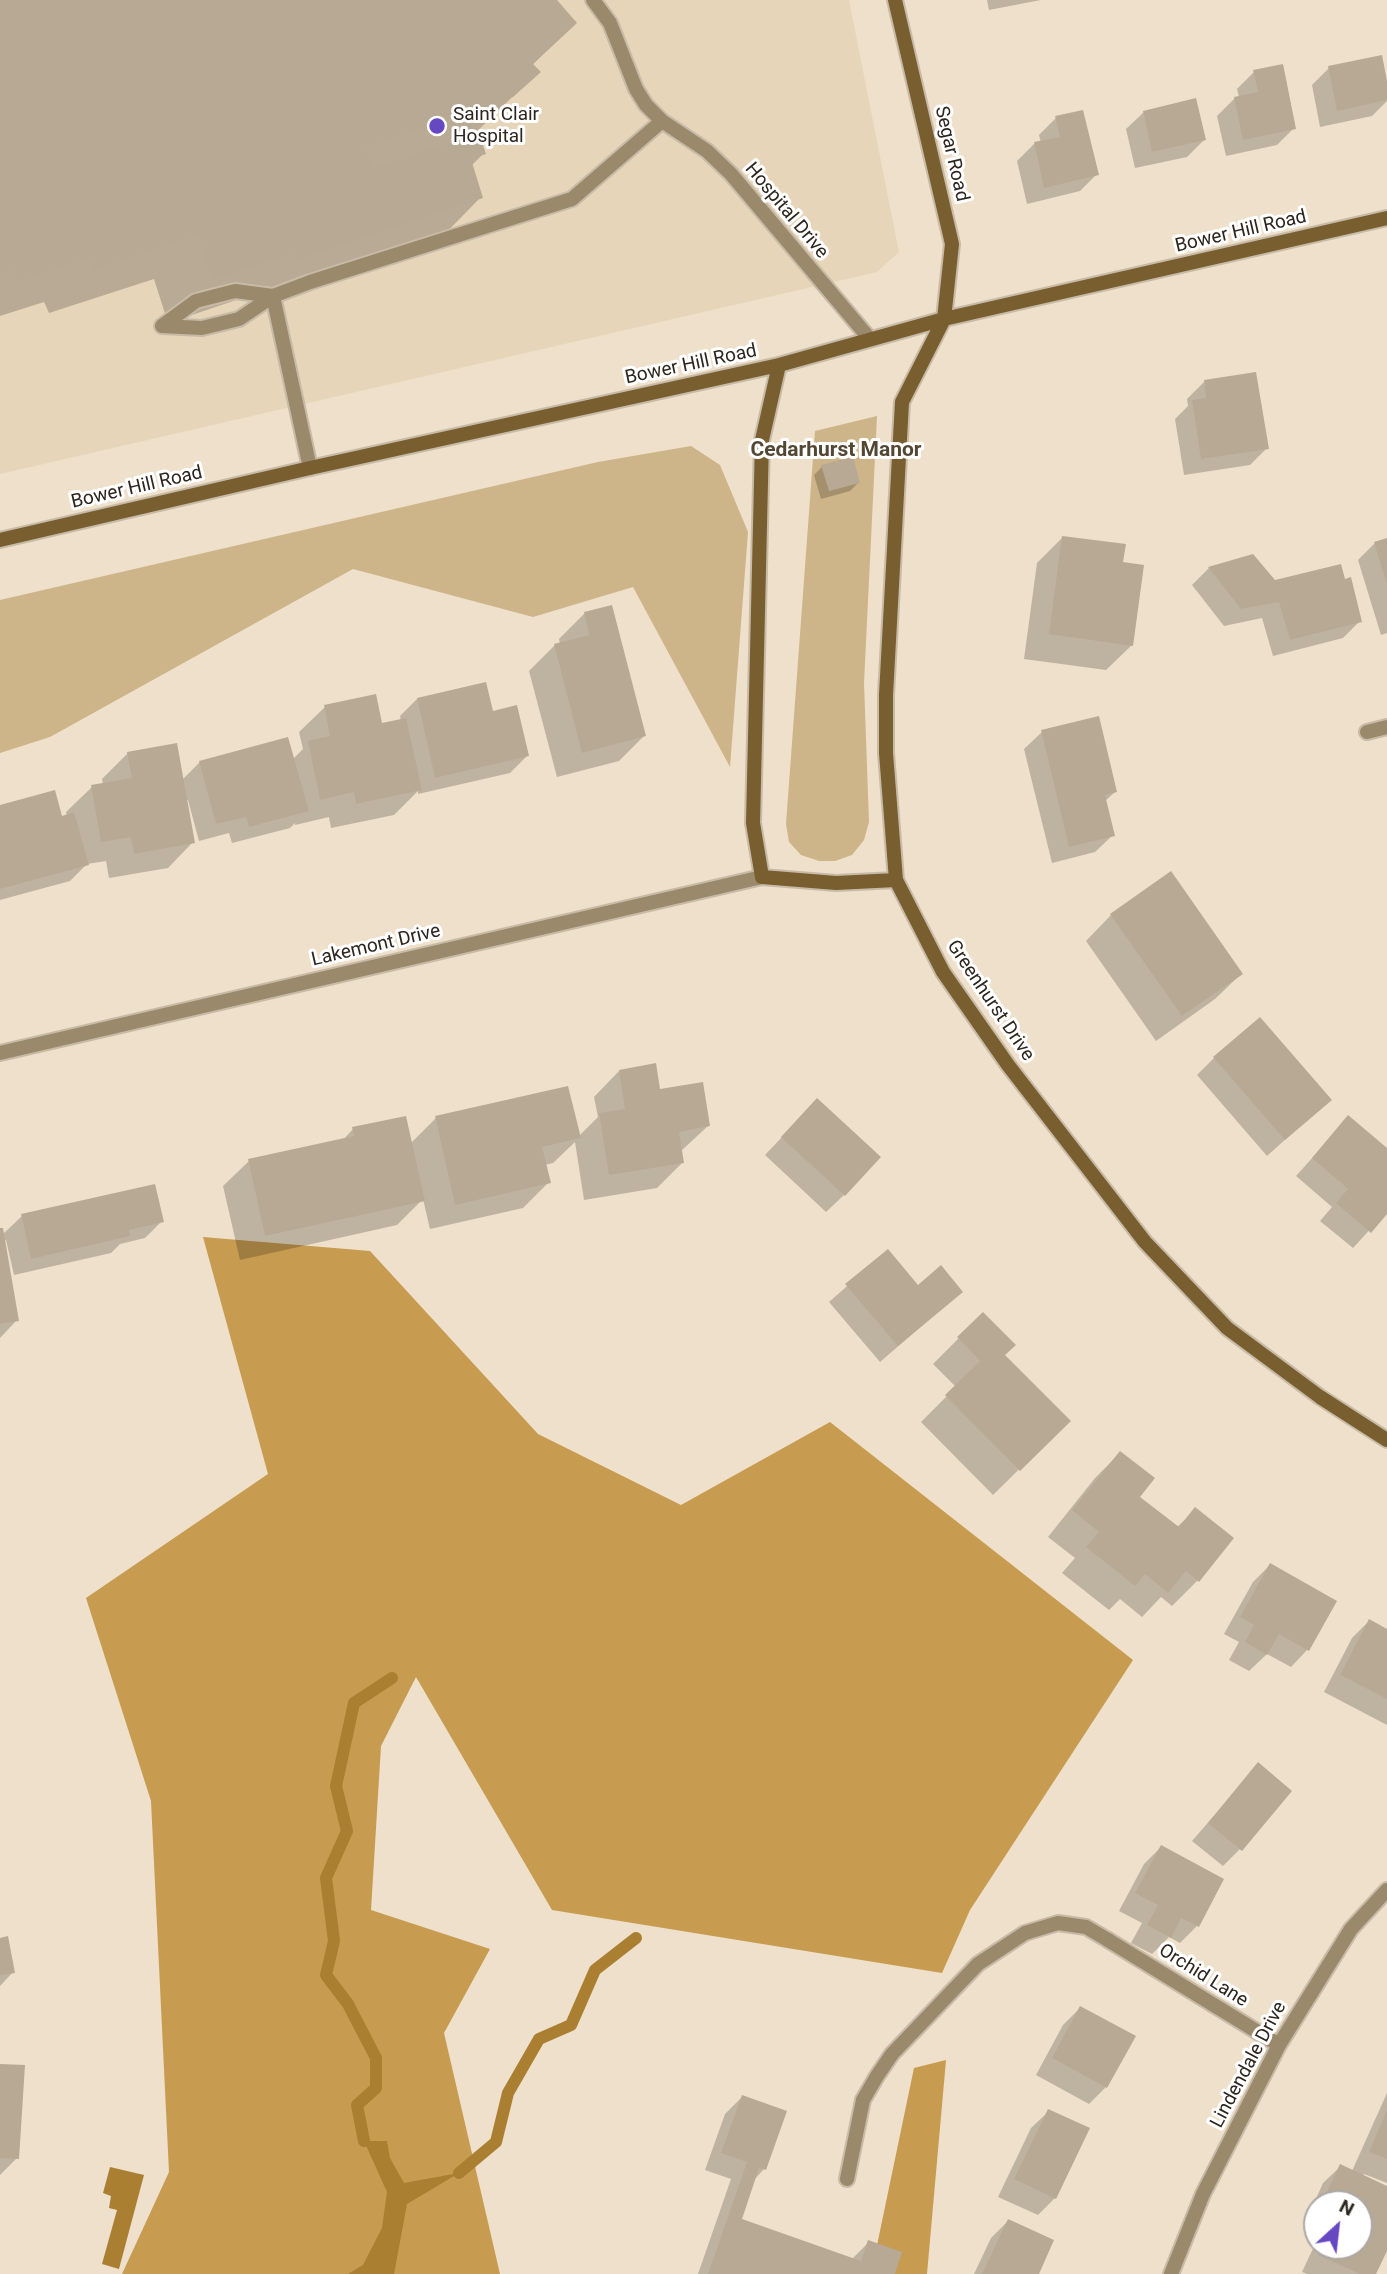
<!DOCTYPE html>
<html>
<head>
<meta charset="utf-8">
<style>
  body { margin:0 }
  #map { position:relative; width:1387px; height:2274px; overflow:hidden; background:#eee0ca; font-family:Roboto,sans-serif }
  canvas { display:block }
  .north { position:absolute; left:1303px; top:2190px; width:70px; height:70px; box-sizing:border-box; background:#fff; border:2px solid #aba8a5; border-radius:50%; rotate:27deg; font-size:19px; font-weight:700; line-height:28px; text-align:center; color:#2c261e }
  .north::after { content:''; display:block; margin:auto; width:24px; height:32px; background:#6649c2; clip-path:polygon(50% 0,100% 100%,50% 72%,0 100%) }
</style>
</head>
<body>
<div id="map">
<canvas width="1387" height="2274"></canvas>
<div class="north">N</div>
</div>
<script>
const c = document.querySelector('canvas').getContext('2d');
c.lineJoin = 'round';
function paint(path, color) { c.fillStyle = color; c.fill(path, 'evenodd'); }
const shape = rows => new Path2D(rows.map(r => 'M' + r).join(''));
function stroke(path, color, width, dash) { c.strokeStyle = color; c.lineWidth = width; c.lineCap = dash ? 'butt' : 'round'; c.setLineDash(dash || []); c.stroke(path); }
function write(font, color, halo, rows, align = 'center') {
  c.font = font + ' Roboto,sans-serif'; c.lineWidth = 6; c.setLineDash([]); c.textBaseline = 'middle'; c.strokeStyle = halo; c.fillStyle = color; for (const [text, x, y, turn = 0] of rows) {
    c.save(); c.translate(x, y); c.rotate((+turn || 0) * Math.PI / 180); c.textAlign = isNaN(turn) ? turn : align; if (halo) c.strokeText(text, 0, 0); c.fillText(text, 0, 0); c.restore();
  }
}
paint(shape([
  [0,0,849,0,899,252,877,272,0,474]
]), '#e7d5b9');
paint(shape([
  [877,416,864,683,869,822,864,840,852,855,835,861,819,861,801,855,789,842,786,824,815,431],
  [691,446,720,465,748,532,730,767,633,587,533,617,353,569,50,737,0,753,0,600,598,462]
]), '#ceb489');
paint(shape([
  [203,1237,370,1251,538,1434,681,1505,830,1422,1133,1660,970,1910,942,1973,552,1910,416,1677,381,1746,371,1910,490,1949,444,2033,500,2274,122,2274,169,2172,151,1801,86,1598,268,1474],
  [946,2060,927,2274,871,2274,914,2068]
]), '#c79b50');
paint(shape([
  [364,2141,387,2141,390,2158,404,2183,459,2173,407,2204,394,2274,348,2274,363,2265,382,2228,387,2192],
  [110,2167,144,2175,119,2269,102,2264,117,2210,109,2208,111,2196,103,2193]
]), '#aa7f32');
paint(shape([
  [0,0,555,0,575,23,532,65,538,72,469,139,484,153,471,166,481,197,437,242,249,303,248,296,168,323,154,279,49,313,44,302,0,316],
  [987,0,1041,0,989,10],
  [1329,68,1387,89,1387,101,1372,116,1320,127,1312,85],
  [1254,72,1294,128,1277,145,1226,156,1217,116,1235,98,1239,97,1237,89],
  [1144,112,1204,140,1187,157,1135,168,1126,129],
  [1056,118,1097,174,1080,191,1027,204,1017,161,1034,144,1041,143,1039,135],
  [1204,382,1267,448,1250,465,1184,475,1175,419,1188,406,1187,399],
  [822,467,858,483,850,491,821,499,814,475],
  [1062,538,1121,563,1132,645,1106,670,1024,659,1037,563],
  [1387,539,1387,633,1381,635,1358,560,1375,543],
  [1252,556,1274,582,1360,621,1343,638,1273,656,1262,618,1224,626,1192,585,1209,568],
  [611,607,644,736,619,761,557,777,529,671,555,645,560,644,559,639,584,614],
  [417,699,491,713,527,756,510,773,418,794,418,791,394,815,331,828,329,817,295,825,295,823,290,828,232,843,229,833,199,841,188,800,186,800,193,842,168,868,109,878,106,861,87,864,70,881,0,900,0,807,61,818,67,816,66,812,92,787,103,785,102,779,128,753,182,780,200,762,293,759,303,749,299,732,325,707,381,725,401,721,400,716],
  [1042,732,1115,792,1104,802,1113,835,1095,852,1052,863,1024,749],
  [1111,915,1241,974,1215,999,1156,1041,1086,941],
  [1214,1058,1329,1100,1267,1156,1197,1075],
  [619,1071,659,1091,708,1126,680,1152,682,1163,657,1188,584,1200,575,1142,553,1163,545,1165,549,1182,523,1208,430,1229,423,1199,397,1225,240,1260,223,1186,249,1161,342,1141,353,1129,410,1144,436,1118,578,1137,598,1117,594,1097],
  [1349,1117,1387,1151,1387,1211,1353,1248,1320,1221,1332,1207,1296,1176],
  [800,1118,844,1195,826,1212,765,1155],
  [22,1216,162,1221,145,1238,120,1244,111,1253,14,1275,6,1240,3,1241,17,1320,0,1338,0,1230,2,1235],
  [887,1251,918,1287,961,1292,880,1362,829,1302],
  [983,1314,1003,1355,1068,1421,993,1495,921,1422,956,1387,933,1364],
  [1120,1453,1138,1497,1176,1528,1195,1510,1197,1581,1172,1606,1161,1597,1142,1617,1120,1599,1109,1610,1062,1573,1075,1558,1048,1537,1095,1478],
  [1270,1565,1308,1649,1291,1667,1267,1654,1249,1671,1229,1660,1239,1642,1224,1634,1253,1582],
  [1369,1621,1387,1631,1387,1725,1324,1692,1352,1638],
  [1258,1765,1240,1849,1223,1866,1192,1841],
  [1161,1847,1197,1926,1180,1943,1169,1937,1152,1954,1131,1943,1142,1923,1119,1911,1144,1864],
  [0,1940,13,1972,0,1986],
  [1080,2008,1106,2087,1089,2104,1036,2075,1063,2025],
  [0,2065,17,2158,0,2175],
  [1387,2093,1387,2183,1364,2174,1363,2176,1387,2188,1387,2247,1375,2274,1307,2274,1302,2272,1317,2240,1317,2246,1359,2246,1359,2204,1317,2204,1317,2226,1306,2221,1323,2183,1341,2166,1352,2171],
  [742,2097,764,2169,753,2181,740,2220,852,2259,869,2242,893,2274,698,2274,731,2179,705,2170,725,2114],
  [1049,2111,1055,2198,1038,2215,998,2197,1031,2128],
  [1008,2221,1037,2274,974,2274,991,2238]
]), '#0003');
stroke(shape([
  [364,2141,357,2105,376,2088,376,2058,348,2004,326,1975,334,1941,326,1878,347,1831,336,1786,354,1703,392,1678],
  [459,2173,496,2142,508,2093,539,2039,571,2025,595,1970,636,1938]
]), '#aa7f32', 12);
paint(shape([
  [0,0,557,0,577,23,533,64,541,72,513,97,364,147,372,169,479,134,486,154,471,159,483,198,294,260,292,253,212,279,199,235,94,270,89,258,17,282,14,268,0,273],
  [1382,55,1387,81,1387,100,1337,111,1328,66],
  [1283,64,1296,129,1243,140,1234,97,1258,92,1253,70],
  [1196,98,1206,140,1152,152,1143,111],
  [1083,110,1099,175,1044,188,1034,142,1060,137,1055,116],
  [1256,372,1269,449,1201,459,1192,400,1206,398,1204,380],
  [853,457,860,483,829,491,821,465],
  [1062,536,1126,544,1123,562,1144,565,1133,646,1049,634],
  [1387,538,1387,582,1386,582,1374,542],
  [1253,554,1275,580,1341,564,1345,579,1351,577,1362,622,1290,640,1279,602,1241,609,1208,567],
  [612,605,646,736,582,753,554,644,589,635,584,612],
  [486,682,493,711,517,705,529,756,435,778,417,698],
  [376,694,382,723,406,718,422,790,356,804,354,792,320,800,308,741,330,736,324,705],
  [1099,716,1117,792,1105,795,1115,836,1069,847,1041,730],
  [288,737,309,811,249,827,246,817,216,824,199,761],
  [177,743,195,843,134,854,131,837,101,842,91,785,132,778,127,752],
  [55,790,62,816,74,812,89,865,0,889,0,805],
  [1171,871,1243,974,1182,1016,1110,914],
  [1260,1017,1332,1100,1285,1140,1213,1057],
  [656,1063,660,1089,703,1082,710,1126,679,1132,684,1163,609,1175,599,1113,625,1109,619,1070],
  [568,1086,581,1138,542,1147,551,1183,455,1205,435,1116],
  [817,1098,881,1157,845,1196,781,1137],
  [1348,1115,1387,1148,1387,1214,1371,1233,1336,1203,1348,1189,1312,1158],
  [406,1116,425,1201,265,1236,248,1159,354,1136,352,1127],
  [155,1184,164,1222,129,1230,130,1236,31,1259,21,1214],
  [0,1228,3,1228,19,1321,0,1324],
  [888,1249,918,1285,941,1265,963,1292,898,1346,845,1284],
  [983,1312,1016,1345,1005,1355,1071,1421,1020,1471,945,1395,980,1361,957,1337],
  [1120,1451,1155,1478,1140,1497,1179,1527,1195,1507,1234,1538,1199,1582,1186,1571,1168,1593,1145,1574,1135,1586,1086,1547,1099,1532,1072,1510],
  [1270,1563,1337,1601,1309,1651,1279,1634,1267,1655,1245,1642,1254,1625,1240,1617],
  [1369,1619,1387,1629,1387,1699,1340,1675],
  [1258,1762,1292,1791,1242,1851,1208,1823],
  [1161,1845,1224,1879,1199,1927,1181,1918,1171,1938,1147,1925,1158,1905,1135,1893],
  [8,1936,15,1973,0,1975,0,1938],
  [1080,2006,1136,2036,1107,2088,1052,2058],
  [0,2064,25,2065,19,2159,0,2158],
  [742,2095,787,2111,766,2170,759,2168,742,2219,861,2261,868,2240,902,2252,895,2274,708,2274,747,2162,721,2153],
  [1048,2109,1090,2128,1056,2199,1014,2179],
  [1387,2110,1387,2159,1369,2152],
  [1340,2164,1387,2186,1387,2251,1376,2274,1360,2274,1318,2255,1322,2246,1359,2246,1359,2204,1321,2204],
  [1008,2219,1054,2240,1039,2274,982,2274]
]), '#b7a994');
const lane = shape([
  [593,0,610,23,636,89,646,105,662,121,707,151,731,174,869,338],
  [273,296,310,468],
  [162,326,202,328,239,319,273,296,310,282,572,199,662,121],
  [162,326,196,301,235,291,273,296],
  [847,2179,863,2100,877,2076,892,2054,978,1964,1025,1933,1058,1923,1086,1927,1108,1940]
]);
const street = shape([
  [1367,732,1387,727],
  [0,1053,762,877],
  [1108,1940,1279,2045],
  [1171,2274,1203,2194,1279,2045,1351,1929,1387,1890]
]);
const secondary = shape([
  [895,0,952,244,944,319,902,402,886,695,886,753,896,880,943,972,1008,1065,1145,1242,1227,1328,1320,1397,1387,1440],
  [779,365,762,440,753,823,762,877,836,883,896,880],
  [0,540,310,468,779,365,944,319,1387,218]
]);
stroke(lane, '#c7bba8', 18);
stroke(street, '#c7bba8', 18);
stroke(secondary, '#c7bba8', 18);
stroke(lane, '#9b896b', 14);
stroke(street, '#9b896b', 14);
stroke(secondary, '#795e2f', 14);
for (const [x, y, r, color] of [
  [437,126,9,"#6649c2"]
]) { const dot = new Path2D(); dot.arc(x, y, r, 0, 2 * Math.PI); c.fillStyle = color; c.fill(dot); stroke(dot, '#fff', 2.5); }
write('19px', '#2c261e', '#fff', [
  ["Saint Clair",453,115],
  ["Hospital",453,137]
], 'left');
write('19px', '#2c261e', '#fff', [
  ["Segar Road",951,154,77],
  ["Hospital Drive",786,211,50],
  ["Bower Hill Road",1241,232,-13],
  ["Bower Hill Road",691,365,-12],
  ["Bower Hill Road",137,488,-13],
  ["Lakemont Drive",376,946,-13],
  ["Greenhurst Drive",990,1001,56],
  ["Orchid Lane",1203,1976,32],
  ["Lindendale Drive",1249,2065,-62]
]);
write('bold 21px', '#534734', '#fff', [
  ["Cedarhurst Manor",836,451]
]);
</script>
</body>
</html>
